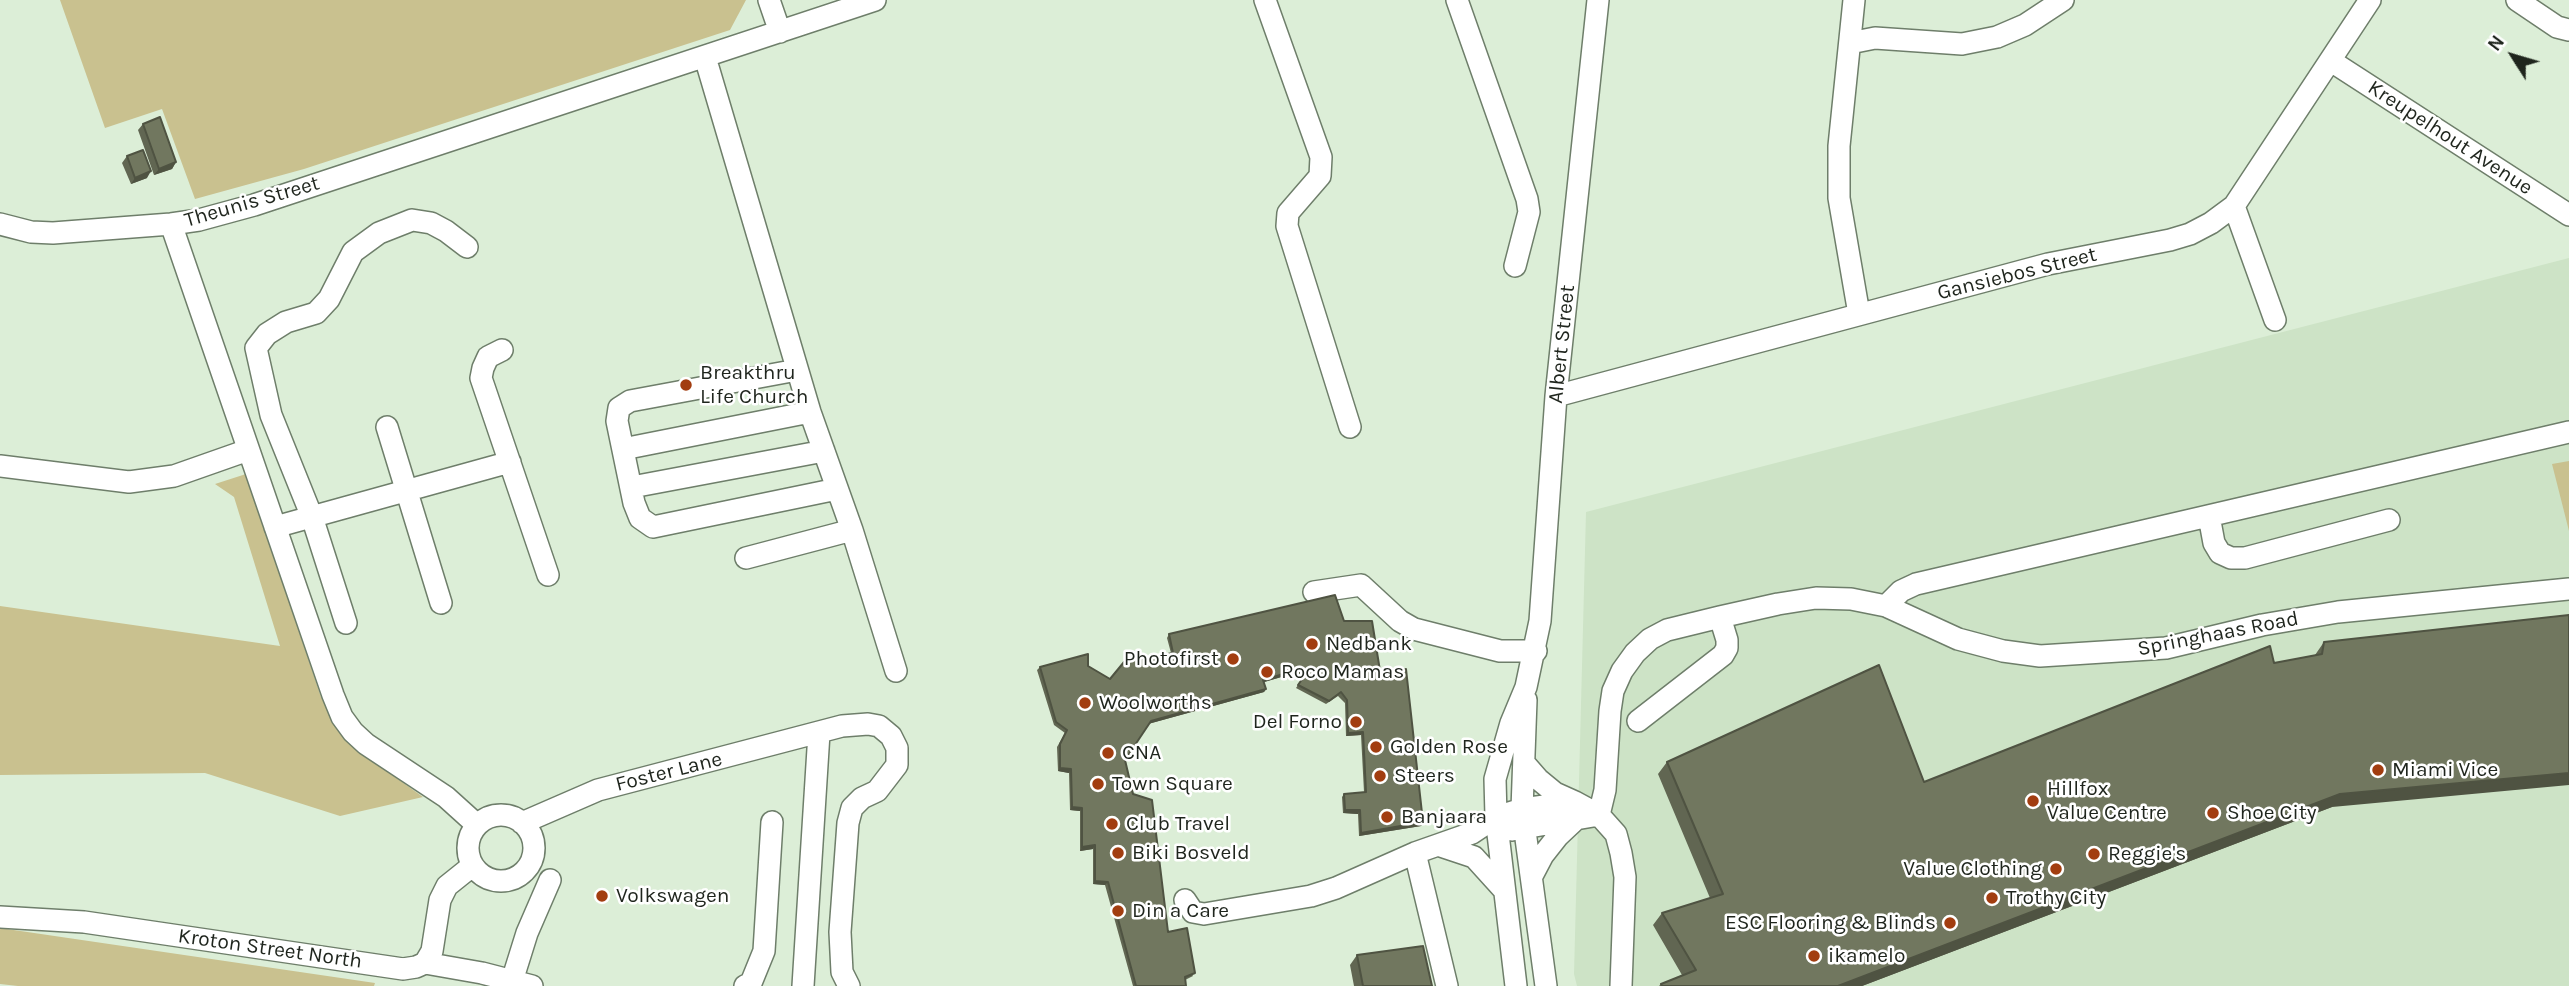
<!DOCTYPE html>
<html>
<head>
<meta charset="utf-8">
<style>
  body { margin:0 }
  #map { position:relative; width:2569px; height:986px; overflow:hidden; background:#dceed7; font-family:Karla,sans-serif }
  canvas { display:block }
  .north { position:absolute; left:2478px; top:21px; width:70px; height:70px; -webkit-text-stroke:5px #fff; paint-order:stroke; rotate:307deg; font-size:19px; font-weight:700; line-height:28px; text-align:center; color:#1f251d }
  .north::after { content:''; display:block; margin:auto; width:24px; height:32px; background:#1f251d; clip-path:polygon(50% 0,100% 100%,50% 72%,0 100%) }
</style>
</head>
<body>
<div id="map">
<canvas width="2569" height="986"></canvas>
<div class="north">N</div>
</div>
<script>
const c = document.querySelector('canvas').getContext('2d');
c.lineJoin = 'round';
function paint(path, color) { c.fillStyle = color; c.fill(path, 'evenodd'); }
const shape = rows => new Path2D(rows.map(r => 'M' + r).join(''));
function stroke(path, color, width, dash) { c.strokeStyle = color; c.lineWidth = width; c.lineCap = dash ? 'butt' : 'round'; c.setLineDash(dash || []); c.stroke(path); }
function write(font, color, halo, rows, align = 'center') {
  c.font = font + ' Karla,sans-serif'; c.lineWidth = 5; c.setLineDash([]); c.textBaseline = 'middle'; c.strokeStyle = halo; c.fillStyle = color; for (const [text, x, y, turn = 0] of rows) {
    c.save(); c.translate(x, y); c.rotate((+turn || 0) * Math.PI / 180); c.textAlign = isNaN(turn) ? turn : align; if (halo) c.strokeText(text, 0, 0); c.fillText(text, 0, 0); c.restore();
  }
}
paint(shape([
  [2569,258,2569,986,1577,986,1574,974,1586,512]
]), '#cde3c6');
paint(shape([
  [60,0,746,0,730,30,304,169,195,199,162,109,105,128],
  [2569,461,2569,531,2552,464],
  [246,474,321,697,349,744,423,797,340,816,205,773,0,775,0,606,280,646,234,497,215,484],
  [0,928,375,983,374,986,18,986,0,984]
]), '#c9c18f');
const minor = shape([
  [769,0,780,32],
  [1265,0,1321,157,1320,176,1288,213,1287,226,1350,427],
  [1457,0,1527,199,1529,212,1515,266],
  [1854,0,1839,146,1839,198,1859,314],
  [2517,0,2557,27,2569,30],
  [1850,43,1875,38,1962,44,1997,37,2025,25,2063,0],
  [705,57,810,412,852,530,896,671],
  [2331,61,2569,215],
  [2234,206,2275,320],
  [0,224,31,232,53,233,171,224,199,220,254,205,875,0],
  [171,224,333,695,342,717,353,732,366,744,446,797,477,825],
  [502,350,488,357,483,368,481,378,548,575],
  [797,370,630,401,619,408,617,421,634,503,640,518,653,527,837,489],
  [1556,396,2048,264,2170,240,2190,234,2211,223,2234,206,2370,0],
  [387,427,441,603],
  [623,449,810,412],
  [0,466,129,482,174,476,248,450],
  [632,487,824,451],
  [2209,516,2214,543,2220,553,2231,558,2245,558,2389,520],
  [275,527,510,462],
  [746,558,852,530],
  [1314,592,1361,585,1400,621,1414,629,1500,651,1536,651],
  [1886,606,1901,591,1916,584,2569,432],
  [346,623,312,517,271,415,256,348,267,334,286,322,316,313,329,299,353,252,379,233,412,220,431,223,446,231,467,247],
  [1526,700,1522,809,1546,986],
  [1638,721,1723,655,1727,648,1727,640,1720,617],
  [1524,763,1538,779,1555,793,1575,802],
  '468 848a33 33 0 1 1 66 0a33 33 0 1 1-66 0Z',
  [1599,815,1605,790,1610,711,1613,691,1622,671,1635,653,1650,639,1667,630,1720,617,1778,604,1816,598,1851,599,1886,606,1958,639,2003,651,2040,656,2166,648,2262,625,2338,612,2569,589],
  [522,823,598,790,842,726,868,724,879,726,891,736,897,748,897,765,877,791,862,798,852,808,848,823,840,932,842,972,849,986],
  [1512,830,1599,815],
  [1438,845,1474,857,1503,889],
  [1415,853,1447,986],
  [1532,876,1543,855,1558,836,1575,820],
  [1185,900,1193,912,1204,914,1311,896,1336,888,1415,853,1472,833,1496,817,1522,809,1575,802,1599,815,1616,834,1621,853,1625,877,1621,986],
  [0,917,84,922,403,969,416,967,425,963,432,951,440,900,447,886,472,866],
  [425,963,482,973,532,986],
  [512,981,527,933,550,880],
  [745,986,751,983,764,951,772,822],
  [803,986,819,733],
  [1516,986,1496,817,1495,779,1511,723,1526,687,1540,621,1556,396,1598,0]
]);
stroke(minor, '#6e7e6a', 24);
stroke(minor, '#fff', 21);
paint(shape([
  [143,124,176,162,172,169,154,175,138,130],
  [127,156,147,178,131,184,122,163],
  [1344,621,1381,677,1423,822,1421,826,1359,836,1358,814,1343,813,1342,797,1344,794,1364,792,1361,735,1346,736,1345,703,1338,696,1326,704,1296,688,1302,679,1295,673,1264,682,1266,689,1264,692,1148,724,1125,760,1168,932,1193,976,1185,980,1186,986,1133,986,1105,885,1093,884,1093,849,1080,851,1080,811,1070,810,1069,773,1058,771,1057,747,1065,733,1054,725,1037,670,1040,667,1088,666,1110,679,1171,653,1167,638,1169,634],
  [2324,642,2332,807,1862,986,1659,986,1661,984,1682,975,1653,925,1662,913,1710,898,1658,774,1667,762,1924,782,2274,663,2315,655],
  [1357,955,1432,986,1354,986,1350,965]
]), '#616652');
paint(shape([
  [176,162,172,169,154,175,159,169],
  [151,171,147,178,131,184,135,178],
  [1297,670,1295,673,1261,683,1263,680],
  [1266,689,1264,692,1148,724,1151,721],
  [1363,732,1361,735,1346,736,1348,733],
  [1060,768,1071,769,1069,773,1058,771],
  [2569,773,2569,785,2332,807,1862,986,1838,986,2340,794],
  [1072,807,1082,808,1080,811,1070,810],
  [1345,810,1360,810,1358,814,1343,813],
  [1423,822,1421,826,1359,836,1361,833],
  [1095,845,1093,849,1080,851,1082,847],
  [1095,881,1108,882,1105,885,1093,884]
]), '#4f5342');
const building = shape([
  [160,117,176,162,159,169,143,124,160,117],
  [143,150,151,171,135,178,127,156,143,150],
  [1335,595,1344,621,1372,621,1381,677,1406,669,1423,822,1361,833,1360,810,1345,810,1344,794,1366,792,1363,732,1348,733,1347,700,1341,692,1329,701,1298,685,1305,675,1297,670,1263,680,1266,689,1151,721,1125,760,1133,794,1152,800,1168,932,1187,928,1195,973,1185,977,1186,986,1136,986,1108,882,1095,881,1095,845,1082,847,1082,808,1072,807,1071,769,1060,768,1060,744,1067,730,1056,722,1040,667,1088,654,1088,666,1110,679,1124,662,1173,653,1169,634,1335,595],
  [2569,615,2569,773,2340,794,1838,986,1662,986,1661,984,1696,970,1662,913,1723,894,1667,762,1879,665,1924,782,2270,646,2274,663,2322,654,2324,642,2569,615],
  [1423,946,1432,986,1363,986,1357,955,1423,946]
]);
paint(building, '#71775f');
stroke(building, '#4f5342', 2);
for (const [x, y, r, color] of [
  [686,385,7,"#a23d10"],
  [1312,644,7,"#a23d10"],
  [1233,659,7,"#a23d10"],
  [1267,672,7,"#a23d10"],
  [1085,703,7,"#a23d10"],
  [1356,722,7,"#a23d10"],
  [1376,747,7,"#a23d10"],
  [1108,753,7,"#a23d10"],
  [2378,770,7,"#a23d10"],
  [1380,776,7,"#a23d10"],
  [1098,784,7,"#a23d10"],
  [2033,801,7,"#a23d10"],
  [2213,813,7,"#a23d10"],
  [1387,817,7,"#a23d10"],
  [1112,824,7,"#a23d10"],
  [1118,853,7,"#a23d10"],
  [2094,854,7,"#a23d10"],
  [2056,869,7,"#a23d10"],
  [602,896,7,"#a23d10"],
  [1992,898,7,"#a23d10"],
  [1118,911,7,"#a23d10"],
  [1950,923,7,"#a23d10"],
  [1814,956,7,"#a23d10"]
]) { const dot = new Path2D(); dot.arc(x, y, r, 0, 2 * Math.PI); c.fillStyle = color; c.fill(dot); stroke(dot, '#fff', 2.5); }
write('21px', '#1f251d', '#fff', [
  ["Kreupelhout Avenue",2450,138,33],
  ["Theunis Street",252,202,-16],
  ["Gansiebos Street",2017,274,-14],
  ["Albert Street",1562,344,-84],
  ["Springhaas Road",2218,634,-11],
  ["Foster Lane",669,772,-14],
  ["Kroton Street North",270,949,8]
]);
write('21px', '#1f251d', '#fff', [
  ["Breakthru",700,373],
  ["Life Church",700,397],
  ["Nedbank",1326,644],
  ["Photofirst",1219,659,"right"],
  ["Roco Mamas",1281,672],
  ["Woolworths",1099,703],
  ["Del Forno",1342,722,"right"],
  ["Golden Rose",1390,747],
  ["CNA",1122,753],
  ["Miami Vice",2392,770],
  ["Steers",1394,776],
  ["Town Square",1112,784],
  ["Hillfox",2047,789],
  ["Value Centre",2047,813],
  ["Shoe City",2227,813],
  ["Banjaara",1401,817],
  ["Club Travel",1126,824],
  ["Biki Bosveld",1132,853],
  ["Reggie's",2108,854],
  ["Value Clothing",2042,869,"right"],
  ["Volkswagen",616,896],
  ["Trothy City",2006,898],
  ["Din a Care",1132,911],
  ["ESC Flooring & Blinds",1936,923,"right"],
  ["ikamelo",1828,956]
], 'left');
</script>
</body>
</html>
